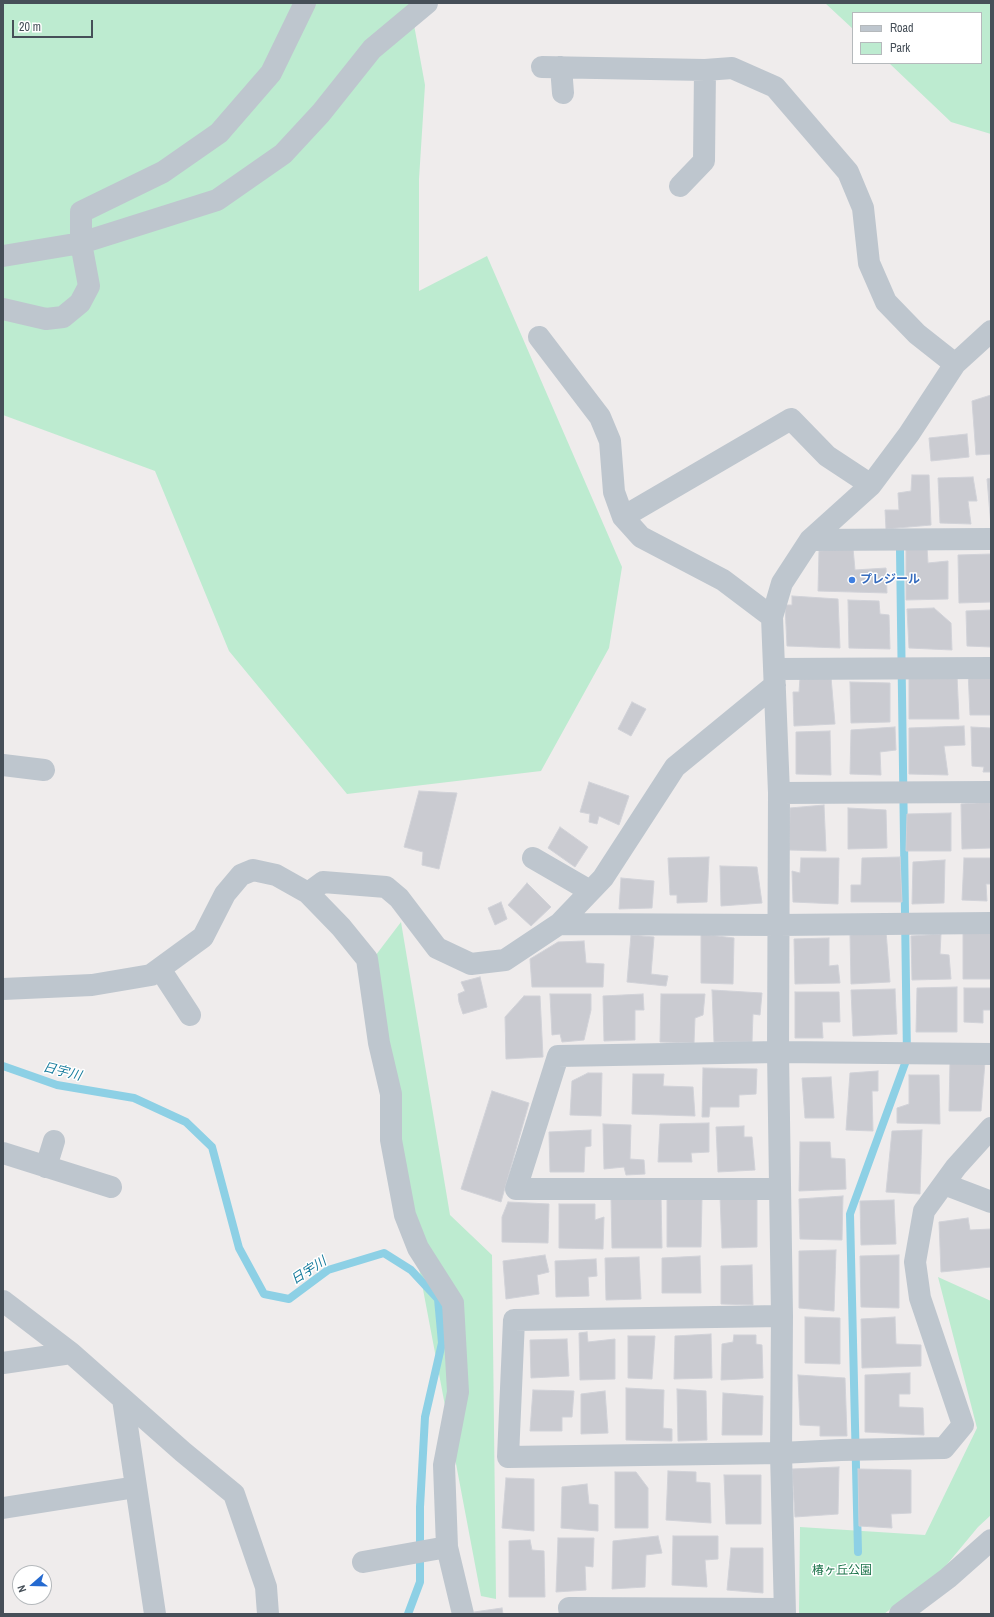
<!DOCTYPE html>
<html>
<head>
<meta charset="utf-8">
<style>
  body { margin:0 }
  #map { position:relative; width:994px; height:1617px; overflow:hidden; background:#efecec; font-family:"Archivo Narrow",sans-serif }
  canvas { display:block }
  .frame { position:absolute; inset:0; border:4px solid #464f58; pointer-events:none }
  .legend { position:absolute; left:852px; top:12px; width:130px; height:52px; box-sizing:border-box; background:#fff; border:1px solid #b5b9bc; margin:0; padding:5px 7px; list-style:none; font-size:12px; color:#464f58 }
  .legend li { display:flex; align-items:center; gap:8px; height:20px }
  .legend b { width:20px; border:1px solid #b5b9bc }
  .north { position:absolute; left:12px; top:1565px; width:40px; height:40px; box-sizing:border-box; background:#fff; border:1px solid #b5b9bc; border-radius:50%; rotate:250deg; font-size:11px; font-weight:700; line-height:16px; text-align:center; color:#464f58 }
  .north::after { content:''; display:block; margin:auto; width:14px; height:18px; background:#256ad0; clip-path:polygon(50% 0,100% 100%,50% 72%,0 100%) }
  .scale { position:absolute; left:12px; top:20px; width:81px; height:18px; box-sizing:border-box; border:2px solid #464f58; border-top:0; padding-left:5px; font-size:12px; line-height:14px; white-space:nowrap; color:#464f58; -webkit-text-stroke:3px #fff; paint-order:stroke }
</style>
</head>
<body>
<div id="map">
<canvas width="994" height="1617"></canvas>
<div class="frame"></div>
<ul class="legend">
<li><b style="height:5px;background:#bec6ce"></b>Road</li>
<li><b style="height:11px;background:#bdebd0"></b>Park</li>
</ul>
<div class="north">N</div>
<div class="scale">20 m</div>
</div>
<script>
const c = document.querySelector('canvas').getContext('2d');
c.lineJoin = 'round';
function paint(path, color) { c.fillStyle = color; c.fill(path, 'evenodd'); }
const shape = rows => new Path2D(rows.map(r => 'M' + r).join(''));
function stroke(path, color, width, dash) { c.strokeStyle = color; c.lineWidth = width; c.lineCap = dash ? 'butt' : 'round'; c.setLineDash(dash || []); c.stroke(path); }
function write(font, color, halo, rows, align = 'center') {
  c.font = font + ' "Archivo Narrow","Noto Sans JP",sans-serif'; c.lineWidth = 3; c.setLineDash([]); c.textBaseline = 'middle'; c.strokeStyle = halo; c.fillStyle = color; for (const [text, x, y, turn = 0] of rows) {
    c.save(); c.translate(x, y); c.rotate((+turn || 0) * Math.PI / 180); c.textAlign = isNaN(turn) ? turn : align; if (halo) c.strokeText(text, 0, 0); c.fillText(text, 0, 0); c.restore();
  }
}
paint(shape([
  [3,3,410,3,425,85,419,179,419,291,487,256,622,567,609,648,541,771,347,794,229,651,155,471,3,415],
  [825,3,991,3,991,134,951,122,889,63,981,63,981,13,853,13,853,29],
  [401,922,450,1215,492,1255,496,1599,481,1596,363,972],
  [938,1277,991,1301,991,1515,978,1527,944,1568,884,1614,799,1614,800,1527,925,1535,977,1428]
]), '#bdebd0');
stroke(shape([
  [3,1066,57,1085,134,1098,186,1122,212,1147,239,1248,264,1294,289,1299,328,1270,384,1253,411,1270,438,1299,442,1343,425,1417,420,1507,420,1582,408,1614],
  [858,1552,850,1214,907,1058,900,550]
]), '#8dd0e5', 8);
const building = shape([
  [991,395,991,454,976,455,972,401,991,395],
  [967,434,969,457,931,461,929,438,967,434],
  [912,475,929,475,931,525,886,529,885,510,899,510,898,493,911,491,912,475],
  [973,477,977,501,968,501,971,524,940,523,938,478,973,477],
  [991,478,991,526,987,479,991,478],
  [927,547,928,563,948,561,948,599,906,600,906,549,927,547],
  [853,548,855,570,886,568,887,593,818,591,819,551,853,548],
  [991,554,991,602,959,603,958,555,991,554],
  [792,596,838,599,840,648,787,646,785,605,792,605,792,596],
  [848,600,879,601,880,614,889,615,890,649,849,648,848,600],
  [934,608,951,623,952,650,909,648,907,609,934,608],
  [991,610,991,647,967,646,966,611,991,610],
  [968,671,991,672,991,715,970,715,968,671],
  [957,675,959,719,909,719,909,676,957,675],
  [831,677,835,724,794,726,793,692,799,692,800,678,831,677],
  [850,682,890,683,890,722,851,723,850,682],
  [632,702,646,709,631,736,618,729,632,702],
  [964,726,965,745,944,746,948,775,909,774,909,728,964,726],
  [895,727,896,750,880,752,881,775,850,774,851,730,895,727],
  [971,727,991,728,991,772,983,772,984,767,972,766,971,727],
  [830,731,831,775,796,774,796,732,830,731],
  [589,782,629,796,619,825,599,816,597,824,589,822,590,814,580,812,589,782],
  [419,791,457,793,439,869,422,865,423,852,404,847,419,791],
  [990,802,991,848,962,849,961,804,990,802],
  [824,805,826,851,789,850,790,808,824,805],
  [848,808,886,810,887,848,848,849,848,808],
  [951,813,951,851,906,851,907,814,951,813],
  [560,827,588,847,575,867,548,848,560,827],
  [709,857,707,902,677,903,677,895,670,895,668,858,709,857],
  [900,857,902,902,851,902,851,885,861,885,862,858,900,857],
  [801,858,839,858,838,904,793,902,792,871,800,873,801,858],
  [964,858,991,858,991,884,986,884,987,901,962,900,964,858],
  [945,860,944,903,912,904,913,862,945,860],
  [720,866,757,867,762,903,721,906,720,866],
  [621,878,654,881,652,908,619,909,621,878],
  [527,883,551,907,531,926,508,905,527,883],
  [501,902,507,919,495,925,488,908,501,902],
  [991,925,991,979,963,979,963,926,991,925],
  [886,931,890,982,851,984,850,935,886,931],
  [701,934,734,938,733,984,701,983,701,934],
  [941,934,940,954,949,955,951,979,912,980,911,936,941,934],
  [631,935,654,937,651,974,668,976,666,986,627,982,631,935],
  [829,938,829,966,838,965,840,983,795,984,794,939,829,938],
  [584,941,586,963,604,964,603,987,532,987,530,959,558,942,584,941],
  [480,977,487,1007,463,1014,459,1002,458,994,465,991,461,982,480,977],
  [957,987,957,1032,916,1032,917,988,957,987],
  [964,988,991,988,991,1010,983,1010,983,1023,964,1022,964,988],
  [895,989,897,1034,853,1036,851,990,895,989],
  [712,990,762,993,760,1015,753,1014,752,1042,714,1042,712,990],
  [795,992,839,992,840,1022,822,1022,823,1038,795,1038,795,992],
  [550,994,591,994,591,1010,584,1040,562,1042,560,1034,552,1035,550,994],
  [643,994,644,1010,635,1010,635,1040,604,1041,603,996,643,994],
  [661,994,705,994,703,1015,695,1018,694,1043,660,1042,661,994],
  [524,996,540,996,543,1057,506,1059,505,1017,524,996],
  [950,1060,985,1062,981,1111,949,1111,950,1060],
  [703,1068,757,1069,756,1094,739,1095,739,1107,710,1107,709,1117,702,1117,703,1068],
  [878,1071,878,1091,872,1091,873,1131,846,1130,850,1073,878,1071],
  [588,1073,602,1073,601,1116,570,1115,572,1081,588,1073],
  [633,1074,664,1074,663,1086,693,1087,695,1116,632,1114,633,1074],
  [909,1075,939,1075,940,1124,897,1123,897,1108,909,1104,909,1075],
  [831,1077,834,1118,805,1118,802,1078,831,1077],
  [492,1091,529,1103,501,1202,461,1189,492,1091],
  [709,1123,709,1152,691,1153,692,1162,658,1162,660,1124,709,1123],
  [603,1124,631,1125,630,1159,644,1160,645,1174,626,1175,624,1167,604,1169,603,1124],
  [744,1126,744,1137,752,1137,755,1170,718,1172,716,1127,744,1126],
  [591,1130,591,1146,585,1147,584,1172,550,1172,549,1132,591,1130],
  [922,1130,920,1194,886,1192,892,1131,922,1130],
  [800,1142,830,1142,831,1158,845,1159,846,1189,799,1191,800,1142],
  [661,1196,662,1248,612,1248,611,1199,661,1196],
  [720,1196,757,1198,757,1247,722,1248,720,1196],
  [843,1196,842,1240,800,1239,799,1199,843,1196],
  [667,1198,702,1198,701,1247,667,1247,667,1198],
  [894,1200,896,1244,861,1245,860,1201,894,1200],
  [508,1202,549,1204,548,1243,502,1242,502,1217,508,1202],
  [559,1204,595,1204,595,1220,604,1217,603,1249,559,1248,559,1204],
  [968,1218,970,1230,991,1229,991,1267,941,1272,939,1222,968,1218],
  [836,1250,834,1311,799,1308,799,1251,836,1250],
  [545,1255,549,1272,537,1275,539,1294,506,1299,503,1261,545,1255],
  [899,1255,899,1308,861,1307,860,1256,899,1255],
  [700,1256,701,1293,662,1293,662,1258,700,1256],
  [639,1257,641,1299,606,1300,605,1258,639,1257],
  [596,1259,597,1276,588,1277,589,1296,556,1297,555,1261,596,1259],
  [752,1265,753,1305,721,1304,721,1266,752,1265],
  [805,1317,840,1318,840,1364,805,1363,805,1317],
  [895,1317,896,1344,921,1345,921,1366,862,1368,861,1319,895,1317],
  [587,1332,588,1342,615,1339,615,1379,580,1380,579,1333,587,1332],
  [711,1334,712,1378,674,1379,675,1336,711,1334],
  [734,1335,756,1335,756,1344,762,1345,763,1378,721,1380,722,1344,733,1342,734,1335],
  [628,1336,655,1336,652,1379,628,1378,628,1336],
  [567,1339,569,1376,531,1378,530,1340,567,1339],
  [910,1373,910,1394,899,1394,899,1407,923,1408,924,1435,865,1432,865,1375,910,1373],
  [798,1375,845,1378,847,1436,820,1436,820,1426,800,1425,798,1375],
  [626,1388,664,1390,663,1428,672,1429,672,1441,626,1440,626,1388],
  [677,1389,706,1391,707,1440,678,1441,677,1389],
  [533,1390,574,1391,572,1417,562,1417,562,1431,530,1431,533,1390],
  [605,1391,608,1433,581,1434,581,1394,605,1391],
  [723,1393,763,1396,762,1435,722,1435,723,1393],
  [839,1467,838,1514,795,1517,792,1469,839,1467],
  [858,1469,911,1470,911,1513,891,1514,892,1528,859,1526,858,1469],
  [668,1471,696,1472,696,1482,710,1483,711,1523,666,1520,668,1471],
  [615,1472,636,1472,648,1488,648,1528,615,1528,615,1472],
  [724,1475,761,1475,761,1524,726,1524,724,1475],
  [506,1478,534,1479,534,1531,502,1528,506,1478],
  [587,1484,589,1504,598,1505,598,1531,561,1528,562,1487,587,1484],
  [658,1536,662,1553,646,1555,645,1587,612,1589,613,1541,658,1536],
  [673,1536,718,1536,718,1559,705,1560,707,1587,672,1585,673,1536],
  [558,1538,594,1538,593,1567,585,1566,586,1590,556,1592,558,1538],
  [530,1540,532,1550,544,1551,545,1597,509,1597,509,1541,530,1540],
  [731,1548,763,1548,763,1593,727,1590,731,1548],
  [502,1608,503,1614,474,1614,474,1612,502,1608]
]);
paint(building, '#cacbd1');
stroke(building, '#d1d2d8', 1);
stroke(shape([
  [542,67,705,70,732,68,775,87,848,172,863,208,869,263,886,302,917,334,955,364],
  [561,67,563,93],
  [680,186,704,161,705,70],
  [3,256,81,243,217,200,283,154,321,113,372,49,427,3],
  [3,309,46,319,63,317,80,303,89,286,81,243,81,212,163,172,219,133,271,73,305,3],
  [539,337,600,417,610,441,614,492,623,517,641,537,723,580,772,617],
  [623,517,791,419,827,456,871,485],
  [810,540,991,539],
  [775,669,991,668],
  [3,765,44,770],
  [779,793,991,792],
  [533,858,590,891],
  [308,893,323,882,386,887,399,898,437,948,471,964,505,960,559,924,603,878,675,767,775,685],
  [559,924,779,925,991,923],
  [160,969,190,1015],
  [3,989,92,985,151,975,203,937,225,894,241,875,253,870,276,875,308,893,341,927,367,959,379,1043,391,1094,391,1140,405,1215,418,1248,453,1303,458,1392,444,1465,447,1547,463,1614],
  [3,1153,111,1187],
  [46,1167,54,1141],
  [944,1184,991,1202],
  [780,1189,516,1189,558,1056,778,1052,991,1054],
  [3,1301,71,1353,183,1452,234,1494,266,1587,268,1614],
  [782,1316,514,1320,508,1457,781,1453,841,1450,944,1448,963,1425,920,1298,915,1262,924,1211,956,1167,991,1128],
  [3,1363,71,1353],
  [123,1399,155,1614],
  [3,1508,136,1487],
  [363,1562,447,1547],
  [570,1614,569,1608,784,1609],
  [785,1614,781,1453,782,1316,778,1052,779,793,772,617,782,583,810,540,871,485,909,434,955,364,991,331],
  [900,1614,948,1578,991,1540]
]), '#bec6ce', 22);
for (const [x, y, r, color] of [
  [852,580,4,"#3f7fe0"]
]) { const dot = new Path2D(); dot.arc(x, y, r, 0, 2 * Math.PI); c.fillStyle = color; c.fill(dot); stroke(dot, '#fff', 1.5); }
write('bold 12px', '#366cbe', '#fff', [
  ["プレジール",860,580]
], 'left');
write('12px', '#1d744b', '#fff', [
  ["椿ヶ丘公園",842,1571]
]);
write('italic 13px', '#167b9c', '#fff', [
  ["日宇川",62,1072,14],
  ["日宇川",309,1271,-33]
]);
</script>
</body>
</html>
